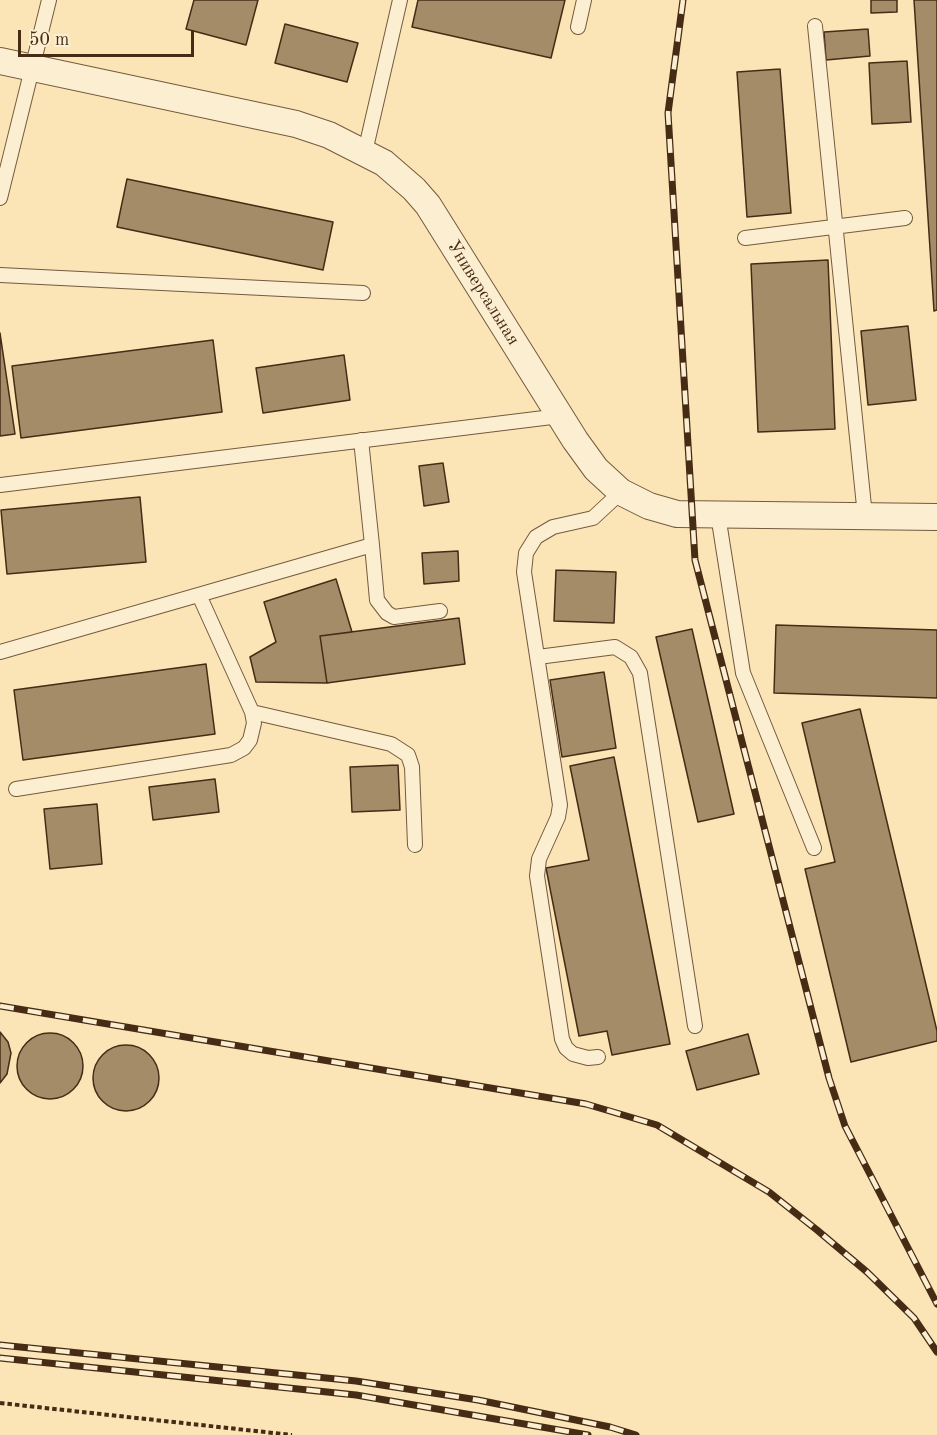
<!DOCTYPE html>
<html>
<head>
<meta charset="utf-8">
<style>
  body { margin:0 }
  #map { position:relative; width:937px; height:1435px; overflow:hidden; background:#fbe5b7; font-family:"Old Standard TT",serif }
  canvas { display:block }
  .scale { position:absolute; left:18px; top:30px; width:176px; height:27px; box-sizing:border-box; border:3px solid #462b15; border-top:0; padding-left:8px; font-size:18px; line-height:21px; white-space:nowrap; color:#462b15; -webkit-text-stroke:4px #fceed0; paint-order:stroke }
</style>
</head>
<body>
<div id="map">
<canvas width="937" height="1435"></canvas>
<div class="scale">50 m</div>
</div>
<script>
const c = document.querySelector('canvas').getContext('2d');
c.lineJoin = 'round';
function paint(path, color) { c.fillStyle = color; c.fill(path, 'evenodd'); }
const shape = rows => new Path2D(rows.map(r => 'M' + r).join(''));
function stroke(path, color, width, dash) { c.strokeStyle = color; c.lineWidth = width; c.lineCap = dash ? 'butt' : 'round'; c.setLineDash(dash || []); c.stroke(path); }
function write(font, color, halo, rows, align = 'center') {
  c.font = font + ' "Old Standard TT",serif'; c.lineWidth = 6; c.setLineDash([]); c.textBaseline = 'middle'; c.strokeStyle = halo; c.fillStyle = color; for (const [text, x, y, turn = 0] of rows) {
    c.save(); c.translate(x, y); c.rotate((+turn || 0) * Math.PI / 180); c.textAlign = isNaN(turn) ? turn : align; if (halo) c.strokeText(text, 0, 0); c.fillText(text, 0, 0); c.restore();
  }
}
const building = shape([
  [194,0,258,0,246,45,186,29,194,0],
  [418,0,565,0,551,58,412,27,418,0],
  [871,0,897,0,897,12,871,13,871,0],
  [914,0,937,0,937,310,934,311,914,0],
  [285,24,358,43,347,82,275,63,285,24],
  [868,29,870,56,826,60,824,32,868,29],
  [907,61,911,122,872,124,869,63,907,61],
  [780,69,791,213,747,217,737,72,780,69],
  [127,179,333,222,323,270,117,227,127,179],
  [828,260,835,429,758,432,751,264,828,260],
  [908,326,916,400,868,405,861,331,908,326],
  [0,333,15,434,0,436,0,333],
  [213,340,222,412,21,438,12,366,213,340],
  [344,355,350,400,263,413,256,368,344,355],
  [443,463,449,502,424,506,419,466,443,463],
  [140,497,146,562,7,574,1,510,140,497],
  [458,551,459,581,424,584,422,553,458,551],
  [556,570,616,572,614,623,554,621,556,570],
  [336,579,352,632,320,636,327,683,256,682,250,657,276,642,264,602,336,579],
  [459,618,465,664,327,683,320,636,459,618],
  [776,625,937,630,937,698,774,693,776,625],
  [692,629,734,814,698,822,656,637,692,629],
  [206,664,215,734,23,760,14,690,206,664],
  [604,672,616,748,562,757,550,680,604,672],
  [860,709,937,1031,937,1041,851,1062,805,869,835,862,802,723,860,709],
  [614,757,670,1044,612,1055,607,1031,579,1036,546,868,589,860,570,766,614,757],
  [398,765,400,810,352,812,350,767,398,765],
  [215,779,219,812,153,820,149,787,215,779],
  [97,804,102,864,50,869,44,809,97,804],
  [0,1032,8,1042,11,1053,7,1074,0,1083,0,1032],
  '17 1066a33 33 0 1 1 66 0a33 33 0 1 1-66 0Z',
  [748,1034,759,1074,697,1090,686,1051,748,1034],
  '93 1078a33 33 0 1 1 66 0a33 33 0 1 1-66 0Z'
]);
paint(building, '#a48c69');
stroke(building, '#462b15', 1.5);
const service = shape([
  [815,26,865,516],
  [578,27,584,0],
  [365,152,400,0],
  [0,198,49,0],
  [745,238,905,218],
  [0,275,363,293],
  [0,485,560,416],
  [718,515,743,673,814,848],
  [372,545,377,600,387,613,394,617,440,611],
  [199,595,252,712,391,744,408,755,412,767,415,845],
  [0,652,372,545,361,440],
  [538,657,615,647,631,657,640,673,695,1026],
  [16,789,231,755,244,748,250,740,254,723,252,712],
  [598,1057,588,1058,573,1054,566,1048,562,1039,537,876,539,859,558,817,560,805,524,572,526,553,536,537,553,527,593,518,621,492]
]);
const minor = shape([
  [0,61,296,124,329,135,384,163,414,189,428,205,575,440,596,469,621,492,649,506,677,514,937,517]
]);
stroke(service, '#735a3e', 16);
stroke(minor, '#735a3e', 28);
stroke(shape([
  [0,1403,292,1435]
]), '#462b15', 4, [4.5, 3]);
stroke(service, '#fceed0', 14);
stroke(minor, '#fceed0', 26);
const rail = shape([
  [683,0,668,113,695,560,829,1078,845,1126,937,1304],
  [0,1006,586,1104,657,1125,769,1192,817,1230,867,1272,914,1318,937,1352],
  [0,1345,356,1381,478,1400,610,1427,636,1435],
  [0,1358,356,1395,588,1435]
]);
stroke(rail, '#462b15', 7);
stroke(rail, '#fceed0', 4.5, [14]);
write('18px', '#462b15', '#fceed0', [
  ["Универсальная",483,293,58]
]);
</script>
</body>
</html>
